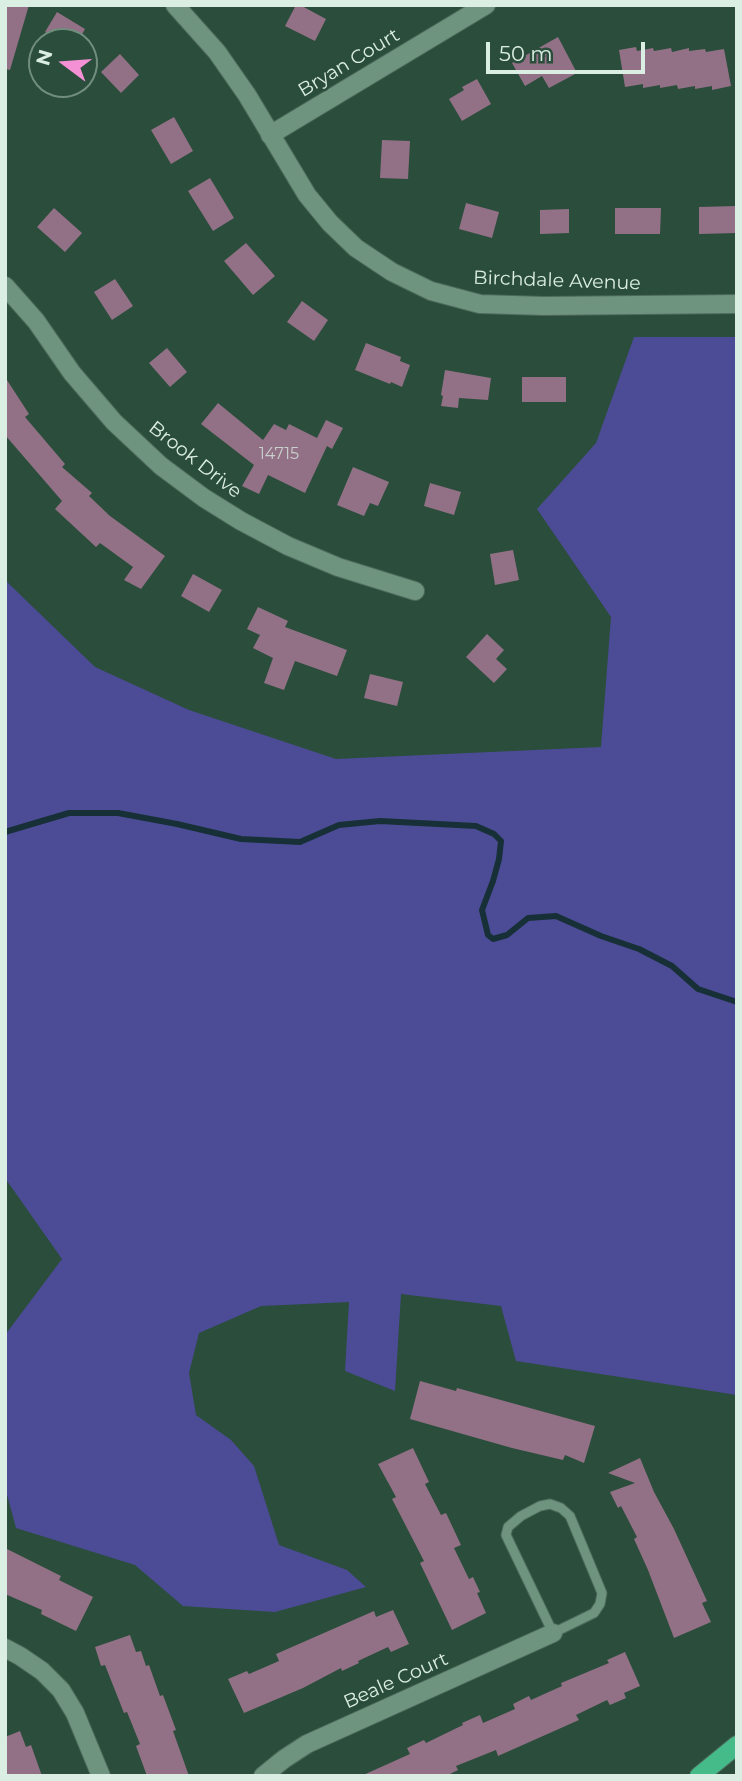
<!DOCTYPE html>
<html>
<head>
<meta charset="utf-8">
<style>
  body { margin:0 }
  #map { position:relative; width:742px; height:1781px; overflow:hidden; background:#2b4d3b; font-family:Montserrat,sans-serif }
  canvas { display:block }
  .frame { position:absolute; inset:0; border:7px solid #dbeee3; pointer-events:none }
  .north { position:absolute; left:28px; top:28px; width:70px; height:70px; box-sizing:border-box; background:#2b4d3b; border:2px solid #718d7e; border-radius:50%; rotate:286deg; font-size:19px; font-weight:700; line-height:28px; text-align:center; color:#dbeee3 }
  .north::after { content:''; display:block; margin:auto; width:24px; height:32px; background:#f491d4; clip-path:polygon(50% 0,100% 100%,50% 72%,0 100%) }
  .scale { position:absolute; left:486px; top:42px; width:159px; height:32px; box-sizing:border-box; border:4px solid #dbeee3; border-top:0; padding-left:9px; font-size:21px; line-height:24px; white-space:nowrap; color:#dbeee3; -webkit-text-stroke:5px #2b4d3b; paint-order:stroke }
</style>
</head>
<body>
<div id="map">
<canvas width="742" height="1781"></canvas>
<div class="frame"></div>
<div class="north">N</div>
<div class="scale">50 m</div>
</div>
<script>
const c = document.querySelector('canvas').getContext('2d');
c.lineJoin = 'round';
function paint(path, color) { c.fillStyle = color; c.fill(path, 'evenodd'); }
const shape = rows => new Path2D(rows.map(r => 'M' + r).join(''));
function stroke(path, color, width, dash) { c.strokeStyle = color; c.lineWidth = width; c.lineCap = dash ? 'butt' : 'round'; c.setLineDash(dash || []); c.stroke(path); }
function write(font, color, halo, rows, align = 'center') {
  c.font = font + ' Montserrat,sans-serif'; c.lineWidth = 5; c.setLineDash([]); c.textBaseline = 'middle'; c.strokeStyle = halo; c.fillStyle = color; for (const [text, x, y, turn = 0] of rows) {
    c.save(); c.translate(x, y); c.rotate((+turn || 0) * Math.PI / 180); c.textAlign = isNaN(turn) ? turn : align; if (halo) c.strokeText(text, 0, 0); c.fillText(text, 0, 0); c.restore();
  }
}
paint(shape([
  [634,337,737,337,737,1395,516,1361,501,1306,401,1294,395,1391,345,1371,349,1302,261,1306,199,1333,189,1373,196,1415,231,1440,254,1466,279,1545,347,1570,366,1587,275,1612,183,1606,135,1565,16,1528,5,1487,5,1335,62,1259,5,1178,5,580,95,667,189,710,336,759,601,747,611,617,537,509,596,443]
]), '#4c4c96');
stroke(shape([
  [5,832,69,813,118,813,177,824,241,839,300,842,339,825,380,821,476,826,494,834,501,841,499,859,493,881,482,910,488,935,493,939,507,935,528,918,556,916,601,936,639,949,672,966,698,989,737,1002]
]), '#173037', 6);
paint(shape([
  [5,5,29,5,10,70,5,69],
  [296,5,300,5,326,19,315,41,285,26],
  [57,12,85,29,78,42,62,42,45,32],
  [558,37,577,73,549,88,542,76,525,86,512,63],
  [636,47,637,51,653,48,654,51,671,48,672,52,689,48,689,51,705,49,706,52,724,49,731,86,712,90,712,86,695,89,695,86,678,89,677,85,660,88,660,85,643,88,643,84,625,87,619,50],
  [120,54,139,75,121,93,101,72],
  [477,79,491,104,462,121,449,99,464,90,462,87],
  [174,117,193,151,171,164,151,130],
  [382,140,410,141,408,179,380,178],
  [210,178,234,218,213,231,188,191],
  [466,203,499,212,492,238,459,229],
  [737,206,737,233,699,234,699,207],
  [54,208,82,233,65,252,37,227],
  [615,208,661,208,660,234,615,234],
  [569,209,569,233,540,234,540,210],
  [246,243,275,276,253,295,224,261],
  [115,279,133,306,112,320,94,292],
  [302,301,328,320,314,341,287,322],
  [366,343,401,357,400,361,410,365,402,387,391,382,390,384,355,370],
  [167,348,187,372,170,387,149,363],
  [445,370,491,378,488,400,459,398,458,408,441,406,443,396,441,395],
  [5,377,29,414,25,417,65,464,62,467,92,493,89,496,110,516,165,556,141,589,124,580,133,567,100,543,96,547,55,509,62,501,5,435],
  [522,377,566,377,566,402,522,402],
  [218,403,263,440,274,424,286,430,289,424,317,438,326,420,343,428,332,449,327,446,305,493,268,475,259,494,242,486,254,465,201,424],
  [353,467,389,482,378,506,370,503,364,516,337,505],
  [430,483,461,492,454,515,424,506],
  [513,550,519,580,495,585,490,554],
  [193,574,222,590,209,612,181,596],
  [258,607,288,621,285,627,347,650,337,676,295,661,284,690,264,683,273,658,253,648,260,635,247,629],
  [487,634,504,650,496,659,507,669,494,683,466,657],
  [370,674,403,682,397,706,364,698],
  [420,1381,456,1391,457,1388,490,1397,595,1426,584,1463,565,1455,563,1460,512,1448,410,1419],
  [413,1448,429,1482,425,1484,441,1515,446,1513,461,1545,454,1548,469,1579,473,1577,480,1592,477,1593,486,1613,452,1630,420,1563,424,1561,392,1499,396,1497,378,1464],
  [640,1458,654,1492,674,1529,707,1601,702,1603,711,1622,674,1638,648,1570,634,1539,637,1537,621,1506,618,1508,610,1492,635,1483,608,1473],
  [5,1548,61,1576,59,1580,93,1597,76,1631,41,1614,42,1610,5,1594],
  [393,1610,409,1644,391,1652,388,1647,358,1661,359,1663,342,1671,341,1668,303,1688,244,1713,228,1679,247,1671,249,1674,279,1661,276,1654,374,1611,376,1617],
  [130,1635,136,1652,141,1651,146,1666,149,1665,160,1696,163,1695,176,1730,173,1731,189,1776,147,1776,136,1746,140,1744,127,1712,124,1713,105,1665,101,1666,95,1647],
  [625,1652,640,1686,624,1693,626,1698,610,1705,607,1700,576,1715,579,1720,498,1756,496,1750,456,1766,458,1770,446,1776,361,1776,410,1754,407,1748,424,1740,426,1743,463,1725,462,1723,480,1715,483,1723,515,1709,513,1704,529,1696,531,1700,562,1686,561,1683,609,1663,607,1660],
  [20,1731,26,1747,31,1745,42,1776,5,1776,5,1737]
]), '#927186');
const lane = shape([
  [550,1504,561,1508,570,1516,602,1593,600,1604,594,1613,553,1633,506,1535,508,1527,521,1516,540,1506,550,1504]
]);
const street = shape([
  [175,5,217,52,247,95,307,195,330,223,356,248,392,272,431,291,480,304,544,306,737,304],
  [270,135,486,5],
  [5,286,36,321,72,373,114,422,161,466,204,498,241,521,288,546,338,567,415,591],
  [5,1648,20,1656,42,1671,61,1690,75,1713,101,1776],
  [263,1776,284,1759,307,1744,553,1633]
]);
const primary = shape([
  [699,1776,737,1745]
]);
stroke(lane, '#4d6b5c', 11);
stroke(street, '#4d6b5c', 20);
stroke(primary, '#4d6b5c', 20);
stroke(lane, '#6e937e', 9);
stroke(street, '#6e937e', 18);
stroke(primary, '#45bb89', 18);
write('16px', '#c9cfcc', null, [
  ["14715",279,454]
]);
write('19px', '#dbeee3', '#2b4d3b', [
  ["Bryan Court",349,63,-31],
  ["Birchdale Avenue",557,281,2],
  ["Brook Drive",195,460,38],
  ["Beale Court",396,1681,-24]
]);
</script>
</body>
</html>
